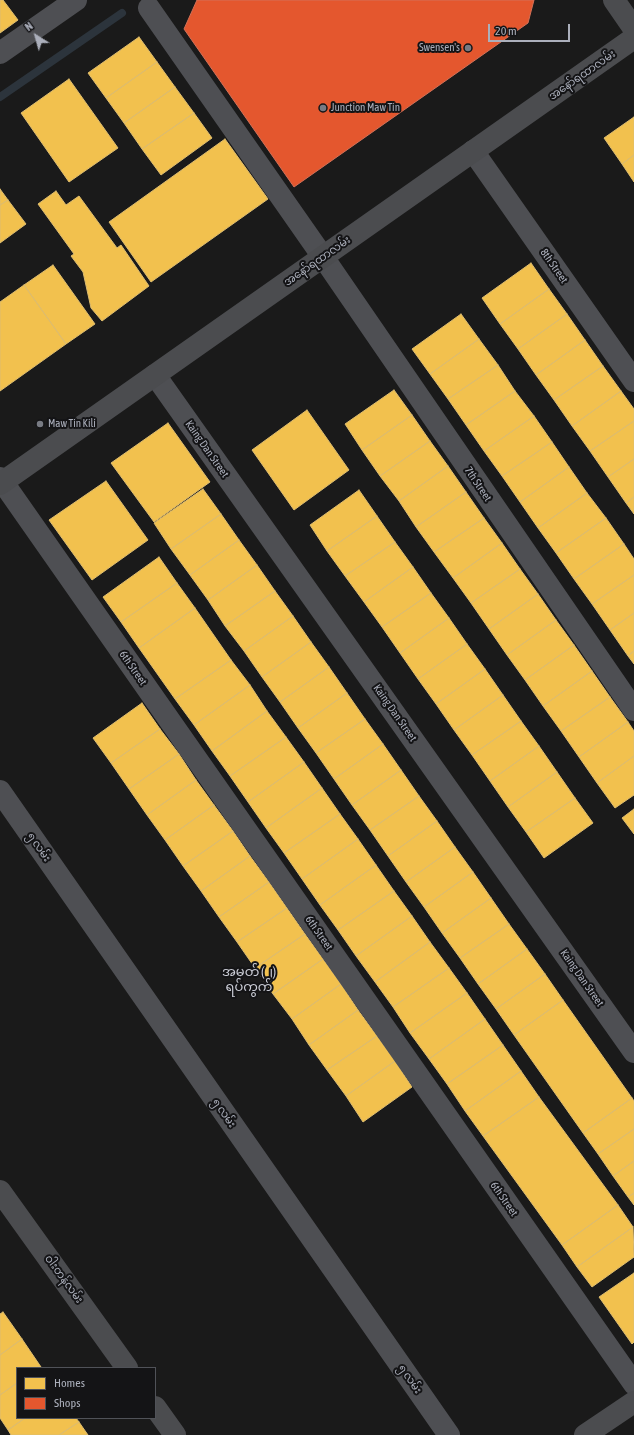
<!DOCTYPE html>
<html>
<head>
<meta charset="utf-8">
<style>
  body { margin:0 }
  #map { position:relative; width:634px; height:1435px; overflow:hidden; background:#1a1a1a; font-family:"Asap Condensed",sans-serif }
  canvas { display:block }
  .legend { position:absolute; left:16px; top:1367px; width:140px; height:52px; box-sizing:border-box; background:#141416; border:1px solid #505258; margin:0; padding:5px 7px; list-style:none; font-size:12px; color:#abafbb }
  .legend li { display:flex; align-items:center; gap:8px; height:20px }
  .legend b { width:20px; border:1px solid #505258 }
  .north { position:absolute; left:16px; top:16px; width:40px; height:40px; -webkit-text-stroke:3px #141416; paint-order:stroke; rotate:323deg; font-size:11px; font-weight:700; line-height:16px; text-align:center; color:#abafbb }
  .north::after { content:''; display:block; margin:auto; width:14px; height:18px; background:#abafbb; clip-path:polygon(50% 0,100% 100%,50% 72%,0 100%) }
  .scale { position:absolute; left:488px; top:24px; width:82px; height:18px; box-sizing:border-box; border:2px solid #abafbb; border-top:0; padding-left:5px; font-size:12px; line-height:14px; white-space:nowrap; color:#abafbb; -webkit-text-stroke:3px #141416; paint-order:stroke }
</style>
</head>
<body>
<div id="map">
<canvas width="634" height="1435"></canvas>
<ul class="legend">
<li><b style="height:11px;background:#f2c14e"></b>Homes</li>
<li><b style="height:11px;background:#e4572e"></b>Shops</li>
</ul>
<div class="north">N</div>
<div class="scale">20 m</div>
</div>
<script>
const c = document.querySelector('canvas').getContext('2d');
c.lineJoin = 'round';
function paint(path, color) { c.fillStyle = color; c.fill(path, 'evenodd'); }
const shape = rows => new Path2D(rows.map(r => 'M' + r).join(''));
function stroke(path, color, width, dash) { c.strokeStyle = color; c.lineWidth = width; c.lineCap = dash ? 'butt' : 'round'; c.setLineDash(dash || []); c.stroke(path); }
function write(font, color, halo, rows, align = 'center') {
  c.font = font + ' "Asap Condensed","Noto Sans Myanmar",sans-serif'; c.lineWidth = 4; c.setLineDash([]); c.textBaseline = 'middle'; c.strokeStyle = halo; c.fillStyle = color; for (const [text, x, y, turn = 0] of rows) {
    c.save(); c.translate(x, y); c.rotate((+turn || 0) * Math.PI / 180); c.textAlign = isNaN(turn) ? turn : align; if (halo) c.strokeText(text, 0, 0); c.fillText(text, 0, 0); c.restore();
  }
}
const homes = shape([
  [0,0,3,0,18,20,0,33,0,0],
  [139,37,157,62,106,98,88,73,139,37],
  [157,62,175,87,124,123,106,98,157,62],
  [69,79,118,148,69,182,21,113,69,79],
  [175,87,194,113,142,149,124,123,175,87],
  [194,113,212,138,161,175,142,149,194,113],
  [634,117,634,155,622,164,604,138,634,117],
  [225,139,268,199,151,282,109,222,225,139],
  [634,155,634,182,622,164,634,155],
  [0,189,8,200,0,205,0,189],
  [56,191,66,205,79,196,117,248,121,245,149,286,102,321,91,308,83,272,71,256,74,254,38,204,56,191],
  [8,200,26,224,0,243,0,205,8,200],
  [531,263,549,289,500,324,482,298,531,263],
  [53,265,95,324,66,344,24,285,53,265],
  [24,285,66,344,0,391,0,302,24,285],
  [549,289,567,314,518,349,500,324,549,289],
  [461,314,479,339,430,374,412,349,461,314],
  [567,314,585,340,536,375,518,349,567,314],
  [479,339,498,365,448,399,430,374,479,339],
  [585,340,603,366,554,400,536,375,585,340],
  [498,365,515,391,466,425,448,399,498,365],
  [603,366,621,391,572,426,554,400,603,366],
  [394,390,412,415,362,450,345,424,394,390],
  [515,391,534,416,484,451,466,425,515,391],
  [621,391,634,409,634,421,590,451,572,426,621,391],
  [307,410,349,470,294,510,252,450,307,410],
  [412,415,430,441,380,476,362,450,412,415],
  [534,416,552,442,502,476,484,451,534,416],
  [634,421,634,459,608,477,590,451,634,421],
  [168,423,210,482,154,522,111,463,168,423],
  [430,441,448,466,399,501,380,476,430,441],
  [552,442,569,467,520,502,502,476,552,442],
  [634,459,634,497,626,503,608,477,634,459],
  [448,466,466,492,416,527,399,501,448,466],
  [569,467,587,493,538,528,520,502,569,467],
  [106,481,148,540,92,580,49,520,106,481],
  [203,489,221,514,171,549,154,523,203,489],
  [359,490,377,516,327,551,310,525,359,490],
  [466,492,484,518,434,552,416,527,466,492],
  [587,493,606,518,556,553,538,528,587,493],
  [634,497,634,514,626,503,634,497],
  [221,514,239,540,190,575,171,549,221,514],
  [377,516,395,542,345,576,327,551,377,516],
  [484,518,502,543,453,578,434,552,484,518],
  [606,518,624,544,574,579,556,553,606,518],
  [239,540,257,565,208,600,190,575,239,540],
  [395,542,413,567,364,602,345,576,395,542],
  [502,543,520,569,471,603,453,578,502,543],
  [624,544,634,559,634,575,592,604,574,579,624,544],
  [159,557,177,583,121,622,103,597,159,557],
  [257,565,275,591,225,626,208,600,257,565],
  [413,567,431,593,382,627,364,602,413,567],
  [520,569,538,594,489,629,471,603,520,569],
  [634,575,634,613,610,630,592,604,634,575],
  [177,583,195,608,139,648,121,622,177,583],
  [275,591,293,616,244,651,225,626,275,591],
  [431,593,449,618,400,653,382,627,431,593],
  [538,594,556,620,507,655,489,629,538,594],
  [195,608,231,660,175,699,139,648,195,608],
  [634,613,634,651,628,656,610,630,634,613],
  [293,616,311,642,262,677,244,651,293,616],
  [449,618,467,644,418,679,400,653,449,618],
  [556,620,574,645,525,680,507,655,556,620],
  [311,642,329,667,280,702,262,677,311,642],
  [467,644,485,669,436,704,418,679,467,644],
  [574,645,592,671,543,706,525,680,574,645],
  [634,651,634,664,628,656,634,651],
  [231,660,250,685,194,725,175,699,231,660],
  [329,667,347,693,298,728,280,702,329,667],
  [485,669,503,695,454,730,436,704,485,669],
  [592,671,610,697,561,731,543,706,592,671],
  [250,685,267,711,212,751,194,725,250,685],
  [347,693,365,719,316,753,298,728,347,693],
  [503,695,521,721,472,755,454,730,503,695],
  [610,697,628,722,579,757,561,731,610,697],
  [142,703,160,729,111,763,93,738,142,703],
  [267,711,286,737,230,776,212,751,267,711],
  [365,719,383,744,334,779,316,753,365,719],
  [521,721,539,746,490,781,472,755,521,721],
  [628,722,634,731,634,756,597,783,579,757,628,722],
  [160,729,179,754,129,789,111,763,160,729],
  [286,737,304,762,248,802,230,776,286,737],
  [383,744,401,770,352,805,334,779,383,744],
  [539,746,557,772,508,807,490,781,539,746],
  [179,754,196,780,147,815,129,789,179,754],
  [634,756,634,795,615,808,597,783,634,756],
  [304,762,322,788,266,828,248,802,304,762],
  [401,770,419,796,370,830,352,805,401,770],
  [557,772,575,798,526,832,508,807,557,772],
  [196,780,214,805,165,840,147,815,196,780],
  [322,788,340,814,284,853,266,828,322,788],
  [419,796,437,821,388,856,370,830,419,796],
  [575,798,593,823,544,858,526,832,575,798],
  [214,805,233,831,183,866,165,840,214,805],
  [634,809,634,834,622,818,634,809],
  [340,814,358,839,302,879,284,853,340,814],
  [437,821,455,847,406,882,388,856,437,821],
  [233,831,250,856,201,891,183,866,233,831],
  [358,839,376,865,320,905,302,879,358,839],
  [455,847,473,872,424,907,406,882,455,847],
  [250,856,269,882,219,917,201,891,250,856],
  [376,865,394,891,338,930,320,905,376,865],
  [473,872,491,898,442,933,424,907,473,872],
  [269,882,287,908,237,942,219,917,269,882],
  [394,891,412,916,356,956,338,930,394,891],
  [491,898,509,924,460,958,442,933,491,898],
  [287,908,305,934,255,968,237,942,287,908],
  [412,916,430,942,375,982,356,956,412,916],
  [509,924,527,949,478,984,460,958,509,924],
  [305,934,323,959,273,994,255,968,305,934],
  [430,942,449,968,393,1007,375,982,430,942],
  [527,949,545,974,496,1009,478,984,527,949],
  [323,959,341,984,292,1019,273,994,323,959],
  [449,968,467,993,410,1033,393,1007,449,968],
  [545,974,563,1000,514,1035,496,1009,545,974],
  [341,984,358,1010,309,1045,292,1019,341,984],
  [467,993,485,1019,429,1059,410,1033,467,993],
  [563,1000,632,1098,583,1133,514,1035,563,1000],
  [358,1010,377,1036,327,1070,309,1045,358,1010],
  [485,1019,503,1045,447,1084,429,1059,485,1019],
  [377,1036,395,1061,346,1096,327,1070,377,1036],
  [503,1045,521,1071,465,1111,447,1084,503,1045],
  [395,1061,412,1087,363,1122,346,1096,395,1061],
  [521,1071,539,1097,483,1136,465,1111,521,1071],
  [539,1097,618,1205,562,1245,483,1136,539,1097],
  [632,1098,634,1101,634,1129,598,1154,583,1133,632,1098],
  [634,1129,634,1161,613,1176,598,1154,634,1129],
  [634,1161,634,1193,628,1197,613,1176,634,1161],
  [634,1193,634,1205,628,1197,634,1193],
  [618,1205,633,1227,577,1267,562,1245,618,1205],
  [633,1227,634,1257,592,1287,577,1267,633,1227],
  [634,1273,634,1342,632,1344,599,1297,634,1273],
  [3,1312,22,1339,0,1355,0,1314,3,1312],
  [22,1339,41,1367,17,1368,17,1383,0,1395,0,1355,22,1339],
  [17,1383,17,1418,25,1418,8,1430,0,1418,0,1395,17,1383],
  [25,1418,76,1418,79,1422,59,1435,11,1435,8,1430,25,1418],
  [79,1422,88,1435,59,1435,79,1422]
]);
paint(homes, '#f2c14e');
stroke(homes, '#ddbc6f', 1);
const shops = shape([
  [197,0,534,0,528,23,294,187,184,29,197,0]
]);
paint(shops, '#e4572e');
stroke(shops, '#d37158', 1);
stroke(shape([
  [0,97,122,13]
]), '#2c343c', 8);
stroke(shape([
  [149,8,323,257,634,710],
  [0,53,76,0],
  [473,151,634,381],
  [155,375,634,1052],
  [0,478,634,1384],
  [0,791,449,1435]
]), '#4e4f53', 22);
stroke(shape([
  [614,0,634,29],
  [0,484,634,38],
  [0,1191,127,1368],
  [155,1407,175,1435],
  [585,1435,634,1402]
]), '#4b4c4f', 22);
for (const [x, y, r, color] of [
  [468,48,4,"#787b83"],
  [323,108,4,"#787b83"],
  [40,424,4,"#787b83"]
]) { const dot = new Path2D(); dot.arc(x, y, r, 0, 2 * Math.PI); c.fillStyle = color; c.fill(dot); stroke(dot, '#141416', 1.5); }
write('11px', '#abafbb', '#141416', [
  ["Swensen's",460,48,"right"],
  ["Junction Maw Tin",331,108],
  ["Maw Tin Kili",48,424]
], 'left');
write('11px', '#abafbb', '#141416', [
  ["အနော်ရထာလမ်း",582,75,-35],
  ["အနော်ရထာလမ်း",317,261,-35],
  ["8th Street",554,266,55],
  ["Kaing Dan Street",207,449,55],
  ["7th Street",478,484,56],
  ["6th Street",133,668,55],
  ["Kaing Dan Street",395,713,55],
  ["၅ လမ်း",39,847,55],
  ["6th Street",319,933,55],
  ["Kaing Dan Street",582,978,55],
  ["၅ လမ်း",224,1113,55],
  ["6th Street",504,1199,55],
  ["ဝါးတန်လမ်း",64,1279,54],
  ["၅ လမ်း",410,1379,55]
]);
write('13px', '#ccced7', '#141416', [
  ["အမှတ် (၂)",249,972],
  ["ရပ်ကွက်",249,987]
]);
</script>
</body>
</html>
